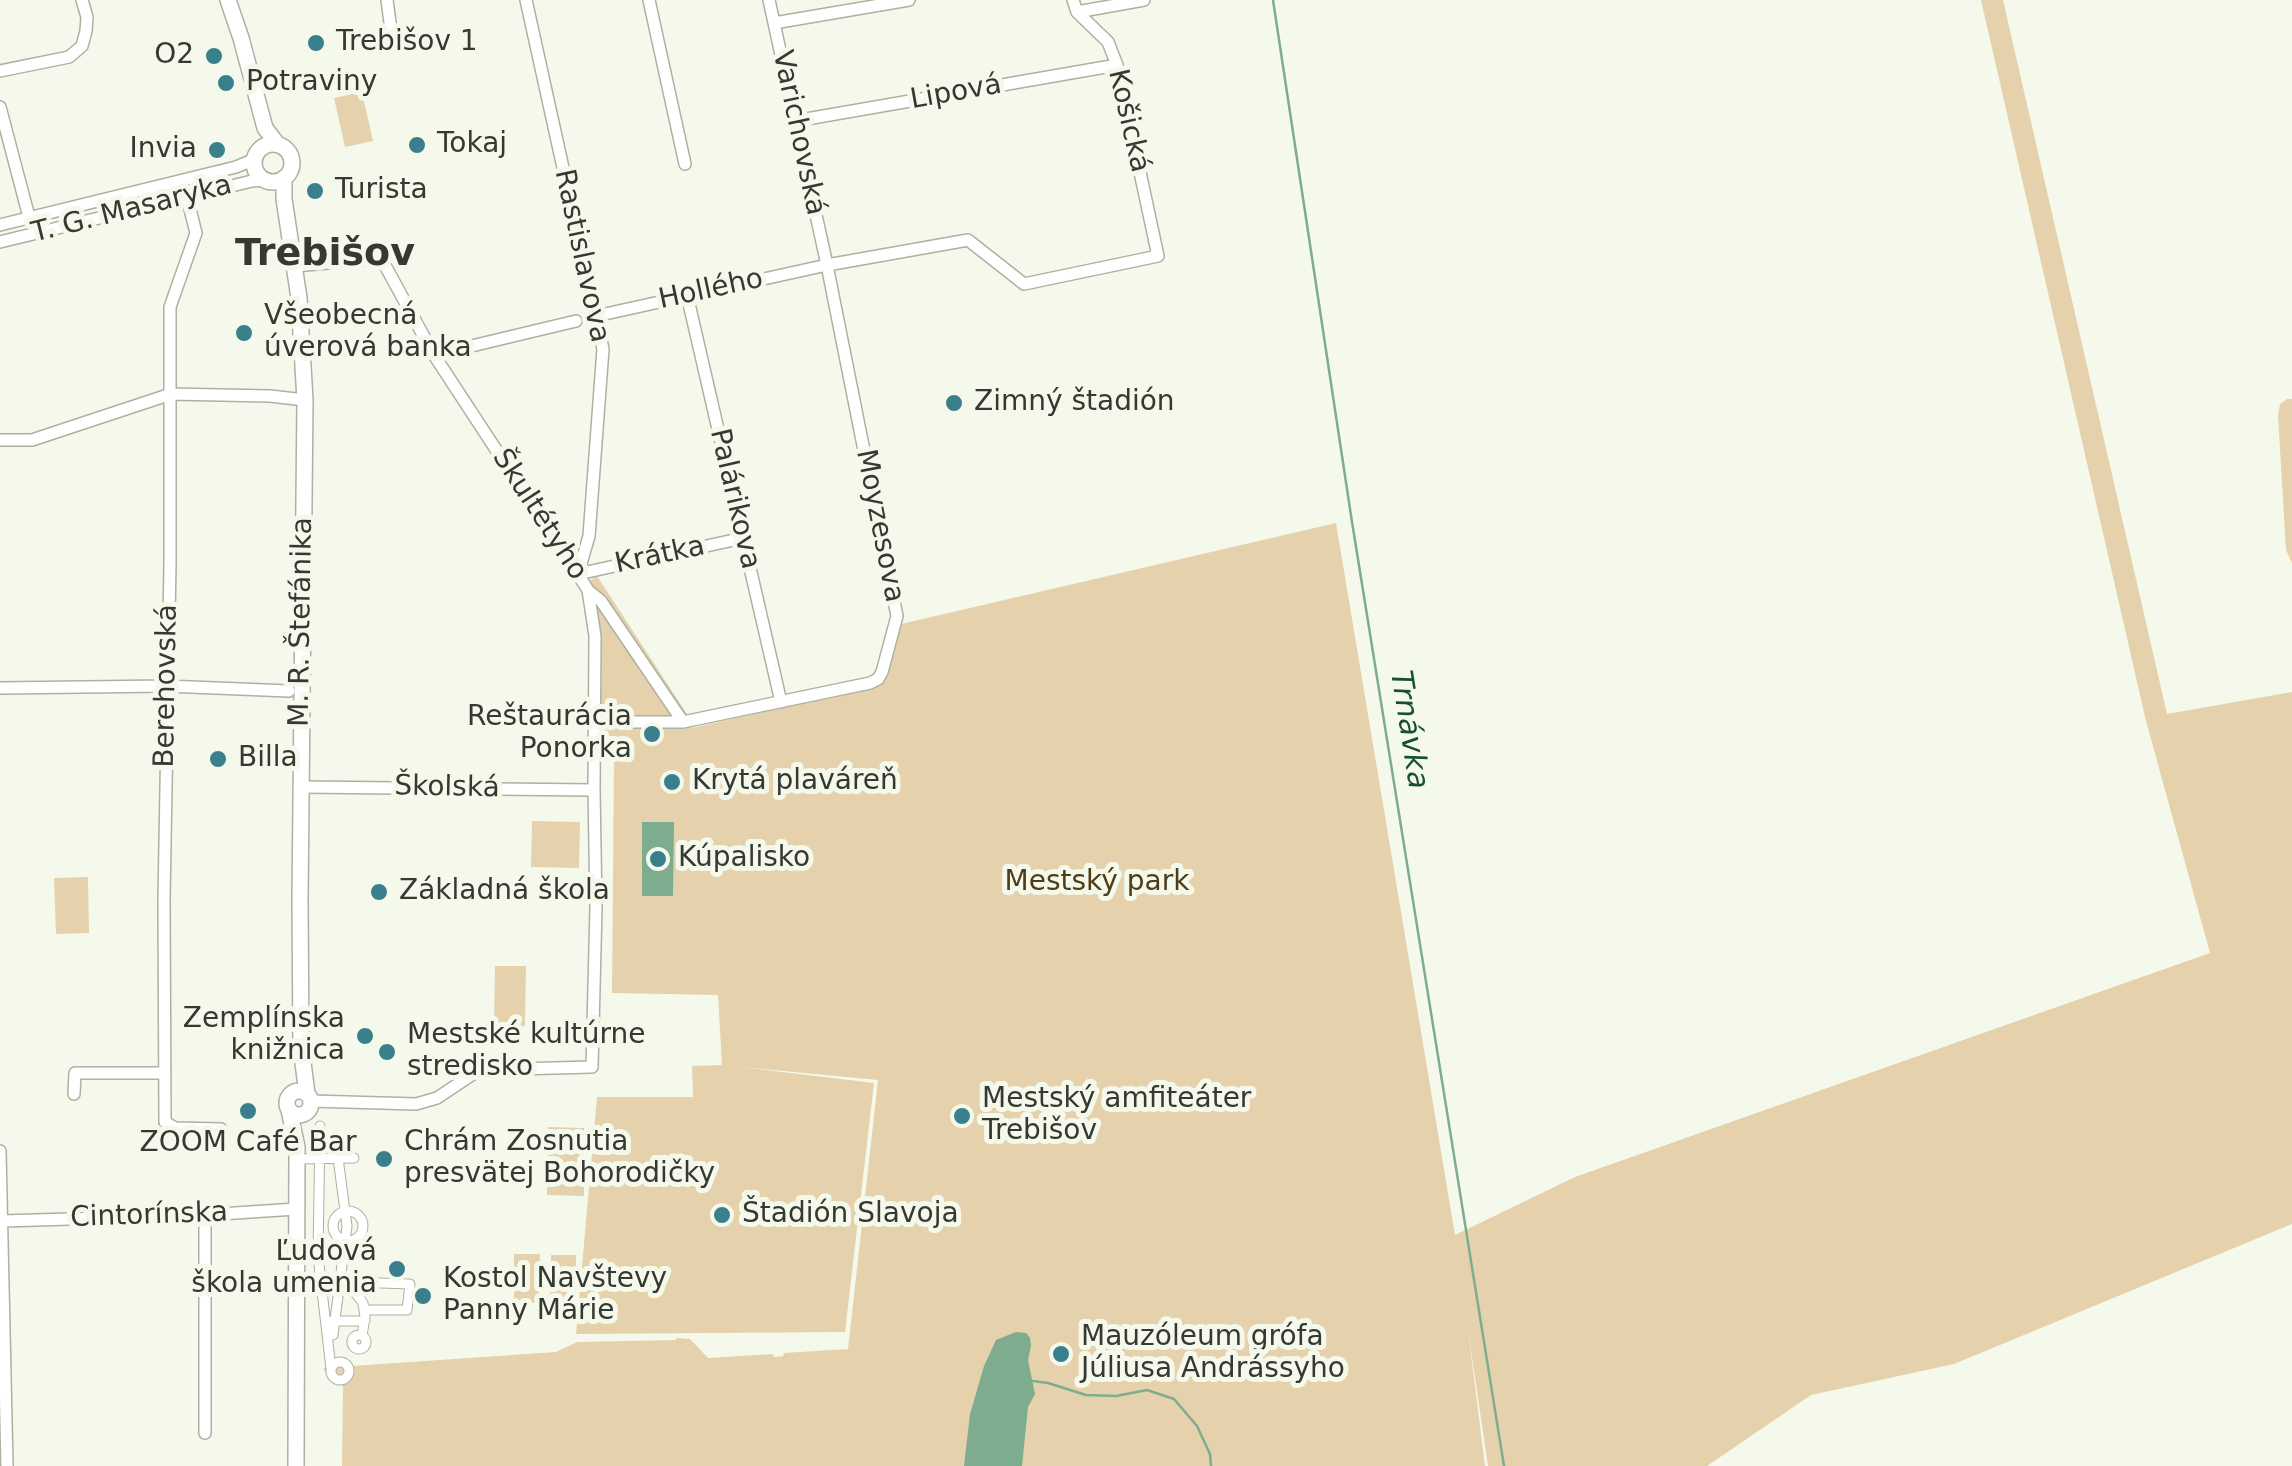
<!DOCTYPE html>
<html>
<head>
<meta charset="utf-8">
<style>
  body { margin:0 }
  canvas { display:block; background:#f5f9eb }
</style>
</head>
<body>
<canvas width="2292" height="1466"></canvas>
<script>
const c = document.querySelector('canvas').getContext('2d');
c.lineJoin = 'round';
function paint(path, color) { c.fillStyle = color; c.fill(path, 'evenodd'); }
const shape = rows => new Path2D(rows.map(r => 'M' + r).join(''));
function stroke(path, color, width, dash) { c.strokeStyle = color; c.lineWidth = width; c.lineCap = dash ? 'butt' : 'round'; c.setLineDash(dash || []); c.stroke(path); }
function write(font, color, halo, rows, align = 'center') {
  c.font = font + ' "DejaVu Sans",sans-serif'; c.lineWidth = 10; c.setLineDash([]); c.textBaseline = 'middle'; c.strokeStyle = halo; c.fillStyle = color; for (const [text, x, y, turn = 0] of rows) {
    c.save(); c.translate(x, y); c.rotate((+turn || 0) * Math.PI / 180); c.textAlign = isNaN(turn) ? turn : align; if (halo) c.strokeText(text, 0, 0); c.fillText(text, 0, 0); c.restore();
  }
}
paint(shape([
  [1981,0,2003,0,2167,714,2292,692,2292,1224,1954,1364,1811,1395,1707,1466,1488,1466,1468,1330,1485,1466,342,1466,343,1386,329,1379,323,1368,556,1352,577,1342,676,1340,677,1338,690,1339,708,1358,773,1354,774,1357,783,1356,784,1353,848,1349,878,1080,741,1067,874,1083,845,1332,576,1334,597,1097,693,1097,692,1066,722,1065,718,995,612,993,614,756,600,754,602,638,596,603,589,585,590,580,597,576,689,717,692,728,873,687,885,679,901,624,1336,523,1455,1235,1575,1177,2210,953,2146,721],
  [362,92,373,141,345,147,334,98],
  [2287,399,2292,399,2292,563,2286,550,2278,415,2280,404],
  [532,821,580,822,579,868,531,867],
  [88,877,89,933,56,934,54,878],
  [495,966,526,966,525,1026,494,1025],
  [548,1127,584,1128,584,1196,547,1195],
  [514,1254,540,1254,539,1303,514,1303],
  [551,1255,576,1255,576,1304,550,1304]
]), '#e5d2ac');
paint(shape([
  [642,822,674,822,673,896,642,896],
  [1016,1332,1026,1333,1030,1338,1031,1346,1028,1360,1035,1394,1028,1407,1022,1466,964,1466,970,1414,984,1366,996,1340]
]), '#7dad8e');
stroke(shape([
  [1273,0,1352,522,1504,1466],
  [1033,1381,1048,1383,1086,1395,1116,1396,1147,1390,1174,1399,1197,1426,1210,1454,1211,1466]
]), '#7dad8e', 2.5);
const pedestrian = shape([
  [320,1126,318,1256,331,1369],
  [297,1159,354,1158],
  '333 1226a15 15 0 1 1 30 0a15 15 0 1 1-30 0Z',
  [321,1281,410,1284,407,1310,365,1310],
  [347,1282,363,1303,365,1317,362,1336],
  [332,1321,365,1321],
  '352 1342a7 7 0 1 1 14 0a7 7 0 1 1-14 0Z',
  [333,1335,347,1226,338,1158,338,1136],
  '331 1371a9 9 0 1 1 18 0a9 9 0 1 1-18 0Z'
]);
const minor = shape([
  [387,0,393,45],
  [526,0,603,349,589,536,578,574],
  [649,0,685,164],
  [1077,12,1144,0],
  [774,23,909,0],
  [0,71,69,57,82,46,86,31,87,17,82,0],
  [0,107,29,217],
  [795,121,1117,65],
  [187,197,196,233,170,307,170,563,164,899,165,1122,175,1128,221,1129],
  [0,225,236,167,255,159],
  [0,242,252,181,265,180],
  [295,266,381,258,434,355,588,590,595,636,594,790,596,907,592,1067,479,1070,437,1098,416,1104,311,1101],
  [687,295,781,702],
  [596,316,827,265,968,240,1024,284,1158,256,1117,65,1108,42,1077,12,1073,0],
  [434,355,576,321],
  [0,440,32,440,171,394,270,396,305,400],
  [578,574,743,538],
  [590,592,601,601,683,722],
  [0,688,166,686,289,691],
  [594,722,683,722,870,683,878,679,882,672,897,616,827,265,769,0],
  [301,787,594,790],
  [74,1094,75,1073,165,1073],
  [0,1151,7,1466],
  [2,1221,205,1215,296,1209],
  [205,1433,205,1215]
]);
const tertiary = shape([
  [228,0,241,38,265,128,278,145],
  '254 163a19 19 0 1 1 38 0a19 19 0 1 1-38 0Z',
  [284,178,284,199,299,298,305,400,300,900,301,1047,307,1094],
  '287 1103a12 12 0 1 1 24 0a12 12 0 1 1-24 0Z',
  [289,1110,297,1147,296,1466]
]);
stroke(pedestrian, '#adb1a4', 11);
stroke(minor, '#adb1a4', 14);
stroke(tertiary, '#adb1a4', 18);
stroke(pedestrian, '#fff', 9);
stroke(minor, '#fff', 11);
stroke(tertiary, '#fff', 15);
for (const [x, y, r, color] of [
  [316,43,10,"#3a808c"],
  [214,56,10,"#3a808c"],
  [226,83,10,"#3a808c"],
  [417,145,10,"#3a808c"],
  [217,150,10,"#3a808c"],
  [315,191,10,"#3a808c"],
  [244,333,10,"#3a808c"],
  [954,403,10,"#3a808c"],
  [652,734,10,"#3a808c"],
  [218,759,10,"#3a808c"],
  [672,782,10,"#3a808c"],
  [658,859,10,"#3a808c"],
  [379,892,10,"#3a808c"],
  [365,1036,10,"#3a808c"],
  [387,1052,10,"#3a808c"],
  [248,1111,10,"#3a808c"],
  [962,1116,10,"#3a808c"],
  [384,1159,10,"#3a808c"],
  [722,1215,10,"#3a808c"],
  [397,1269,10,"#3a808c"],
  [423,1296,10,"#3a808c"],
  [1061,1354,10,"#3a808c"]
]) { const dot = new Path2D(); dot.arc(x, y, r, 0, 2 * Math.PI); c.fillStyle = color; c.fill(dot); stroke(dot, '#f5f9eb', 4); }
write('28px', '#363832', '#f5f9eb', [
  ["Trebišov 1",336,43],
  ["O2",194,56,"right"],
  ["Potraviny",246,83],
  ["Tokaj",437,145],
  ["Invia",197,150,"right"],
  ["Turista",335,191],
  ["Všeobecná",264,317],
  ["úverová banka",264,349],
  ["Zimný štadión",974,403],
  ["Reštaurácia",632,718,"right"],
  ["Ponorka",632,750,"right"],
  ["Billa",238,759],
  ["Krytá plaváreň",692,782],
  ["Kúpalisko",678,859],
  ["Základná škola",399,892],
  ["Zemplínska",345,1020,"right"],
  ["knižnica",345,1052,"right"],
  ["Mestské kultúrne",407,1036],
  ["stredisko",407,1068],
  ["Mestský amfiteáter",982,1100],
  ["Trebišov",982,1132],
  ["Chrám Zosnutia",404,1143],
  ["presvätej Bohorodičky",404,1175],
  ["ZOOM Café Bar",248,1144,"center"],
  ["Štadión Slavoja",742,1215],
  ["Ľudová",377,1253,"right"],
  ["škola umenia",377,1285,"right"],
  ["Kostol Navštevy",443,1280],
  ["Panny Márie",443,1312],
  ["Mauzóleum grófa",1081,1338],
  ["Júliusa Andrássyho",1081,1370]
], 'left');
write('28px', '#363832', '#f5f9eb', [
  ["Lipová",956,93,-10],
  ["Košická",1128,121,77],
  ["Varichovská",798,133,78],
  ["T. G. Masaryka",132,210,-14],
  ["Rastislavova",581,256,78],
  ["Hollého",711,290,-12],
  ["Palárikova",734,499,77],
  ["Škultétyho",539,515,57],
  ["Moyzesova",879,526,79],
  ["Krátka",660,556,-12],
  ["M. R. Štefánika",302,622,-89],
  ["Berehovská",167,686,-89],
  ["Školská",447,788,1],
  ["Cintorínska",149,1216,-2]
]);
write('28px', '#4e3d17', '#f5f9eb', [
  ["Mestský park",1097,883]
]);
write('italic 30px', '#165031', '#f5f9eb', [
  ["Trnávka",1408,730,81]
]);
write('bold 38px', '#363832', '#f5f9eb', [
  ["Trebišov",325,255]
]);
</script>
</body>
</html>
